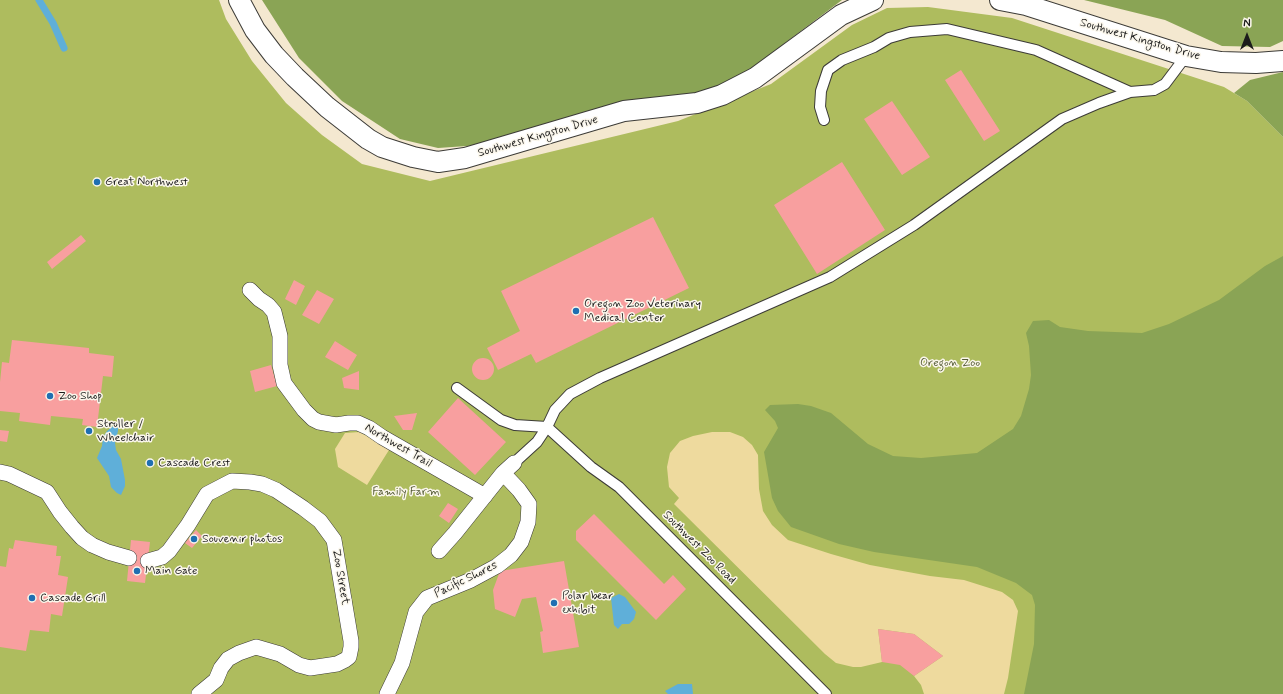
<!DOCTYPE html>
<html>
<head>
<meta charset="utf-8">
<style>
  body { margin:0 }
  #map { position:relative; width:1283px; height:694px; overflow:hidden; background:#f4e8d0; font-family:Mynerve,sans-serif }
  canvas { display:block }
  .north { position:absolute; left:1227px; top:16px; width:40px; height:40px; -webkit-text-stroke:3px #fbf7ec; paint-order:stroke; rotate:0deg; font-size:11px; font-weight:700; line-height:16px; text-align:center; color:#1c1c1c }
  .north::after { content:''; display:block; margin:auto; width:14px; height:18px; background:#1c1c1c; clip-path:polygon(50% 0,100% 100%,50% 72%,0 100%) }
</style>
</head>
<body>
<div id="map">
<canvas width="1283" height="694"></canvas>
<div class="north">N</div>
</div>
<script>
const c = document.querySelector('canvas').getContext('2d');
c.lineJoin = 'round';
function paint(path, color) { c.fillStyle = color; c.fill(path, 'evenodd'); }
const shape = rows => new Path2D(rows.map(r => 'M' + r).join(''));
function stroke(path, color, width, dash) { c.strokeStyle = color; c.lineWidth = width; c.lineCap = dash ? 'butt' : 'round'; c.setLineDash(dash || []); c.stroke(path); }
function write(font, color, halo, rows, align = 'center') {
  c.font = font + ' Mynerve,sans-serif'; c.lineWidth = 3; c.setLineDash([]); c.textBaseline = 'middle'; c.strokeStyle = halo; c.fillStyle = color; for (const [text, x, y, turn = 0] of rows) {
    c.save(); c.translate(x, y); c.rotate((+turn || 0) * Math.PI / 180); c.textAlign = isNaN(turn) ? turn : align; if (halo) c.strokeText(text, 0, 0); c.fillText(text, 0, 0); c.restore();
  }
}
paint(shape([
  [0,0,219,0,226,19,252,61,286,103,322,135,362,164,430,181,678,121,771,84,852,25,887,8,928,7,1012,18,1224,87,1247,101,1283,137,1283,694,0,694]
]), '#aebc5e');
paint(shape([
  [262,0,842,0,785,43,741,80,702,96,481,145,438,148,400,139,342,101,299,58],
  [1084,0,1283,0,1283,41,1270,47,1222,46,1165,20],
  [1283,72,1283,137,1247,101,1234,93,1250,80],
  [1283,256,1283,694,1024,694,1034,644,1035,605,1032,595,1016,583,977,567,874,552,839,544,791,527,778,511,772,498,764,452,778,428,775,421,765,410,770,405,798,404,811,406,831,413,868,444,893,456,921,458,977,453,1013,429,1021,416,1029,389,1031,375,1029,346,1026,333,1033,321,1049,320,1060,327,1088,331,1142,333,1169,324,1219,300,1265,266]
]), '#8aa455');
paint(shape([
  [360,432,389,450,367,485,338,467,335,449,345,433],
  [712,432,730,432,743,437,752,445,758,455,759,489,763,511,772,525,788,540,831,554,870,565,930,576,964,580,1002,592,1013,600,1018,611,1008,678,1004,694,924,694,921,685,914,676,943,656,914,634,878,629,882,662,861,667,853,667,836,663,825,654,674,504,679,498,669,487,667,467,670,453,680,441,693,436]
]), '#eeda9e');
paint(shape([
  [116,425,118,427,118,431,115,443,116,450,121,459,125,480,125,486,121,495,117,493,111,487,109,476,97,458,102,446,103,437,107,431,113,426],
  [619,594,625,597,636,612,634,619,629,624,622,624,618,629,614,625,611,598],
  [678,684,692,684,693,694,668,694,665,691]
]), '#5fafd9');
stroke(shape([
  [39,0,53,23,64,48]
]), '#5fafd9', 7);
paint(shape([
  [961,70,1000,131,984,141,945,80],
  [892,101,930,157,902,175,864,119],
  [842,162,885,230,817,274,774,205],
  [653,217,689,288,536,363,531,354,498,370,487,348,520,331,501,291],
  [81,235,86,241,52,269,47,262],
  [294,280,305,286,296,305,285,299],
  [317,290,334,299,319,324,302,315],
  [12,340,89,348,89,353,114,356,112,377,103,376,97,427,82,425,83,419,51,416,50,425,19,421,20,413,0,411,0,382,2,362,9,363],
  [335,341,357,355,348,370,325,357],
  '472 369a11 11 0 1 1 22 0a11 11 0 1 1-22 0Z',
  [271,365,277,386,255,392,250,371],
  [359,371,359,390,344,388,342,378],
  [458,398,506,442,475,475,428,432],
  [417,413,412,430,403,430,394,416],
  [0,430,9,431,7,442,0,441],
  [448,503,458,509,449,523,439,516],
  [594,514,664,584,673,575,686,589,656,620,576,540,576,531],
  [196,530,202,536,192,548,185,543],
  [15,540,57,546,56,556,61,556,58,575,68,577,62,616,51,614,49,632,30,630,26,651,0,647,0,566,6,567,9,548,13,549],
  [131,540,150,542,145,583,127,581],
  [564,561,579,647,543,653,540,632,543,631,536,597,522,599,515,617,495,609,493,590,500,571],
  [878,629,914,634,943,656,914,676,900,665,882,662]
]), '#f89f9f');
const service = shape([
  [824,120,820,107,821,91,828,70,842,60,874,47,889,38,910,32,947,29,1036,50,1130,92],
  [457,388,501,420,515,425,547,427,555,410,570,394,600,378,830,277,914,225,1062,119,1099,103,1130,92,1154,90,1165,84,1186,56],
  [514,463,537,442,547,427,591,467,619,487,826,694]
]);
const pedestrian = shape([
  [250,290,259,299,268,305,274,312,280,336,280,365,284,383,304,410,313,419,319,422,336,425,349,423,358,423,369,428,382,437,485,496],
  [0,472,9,474,47,492,60,512,72,527,82,538,92,545,108,552,129,558],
  [439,551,455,533,503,473,514,463],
  [148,561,162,557,169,551,188,525,207,494,232,481,250,482,262,484,276,490,303,508,320,521,334,540,351,641,351,647,349,657,345,660,337,664,310,668,299,665,280,654,256,647,239,653,228,659,221,668,216,680,199,694],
  [387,694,402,663,416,612,427,598,471,580,497,566,511,555,521,542,528,522,529,504,519,490,503,473]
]);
const minor = shape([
  [239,0,255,30,274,55,295,77,327,107,368,139,382,147,413,157,438,162,465,158,624,111,697,103,722,95,755,78,841,15,873,0],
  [1000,0,1026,5,1186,56,1221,62,1256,63,1283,61]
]);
stroke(service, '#3c3b37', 12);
stroke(pedestrian, '#3c3b37', 16);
stroke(minor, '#3c3b37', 22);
stroke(service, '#fff', 10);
stroke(pedestrian, '#fff', 15);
stroke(minor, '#fff', 20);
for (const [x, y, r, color] of [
  [97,182,4,"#1f6fb2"],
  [576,311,4,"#1f6fb2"],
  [50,396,4,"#1f6fb2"],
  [89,431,4,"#1f6fb2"],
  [150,463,4,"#1f6fb2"],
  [194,539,4,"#1f6fb2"],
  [137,571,4,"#1f6fb2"],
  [32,598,4,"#1f6fb2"],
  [554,603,4,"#1f6fb2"]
]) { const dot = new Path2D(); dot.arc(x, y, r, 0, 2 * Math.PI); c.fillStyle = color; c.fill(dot); stroke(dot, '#fbf7ec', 1.5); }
write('12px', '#1c1c1c', '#fbf7ec', [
  ["Southwest Kingston Drive",1140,40,16],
  ["Southwest Kingston Drive",538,137,-16],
  ["Northwest Trail",398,446,30],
  ["Southwest Zoo Road",699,548,45],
  ["Zoo Street",340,577,80],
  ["Pacific Shores",466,580,-26]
]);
write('12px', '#1c1c1c', '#fbf7ec', [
  ["Great Northwest",105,182],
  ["Oregon Zoo Veterinary",584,304],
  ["Medical Center",584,318],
  ["Zoo Shop",58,396],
  ["Stroller /",97,424],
  ["Wheelchair",97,438],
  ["Cascade Crest",158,463],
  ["Souvenir photos",202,539],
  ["Main Gate",145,571],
  ["Polar bear",562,596],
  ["exhibit",562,610],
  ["Cascade Grill",40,598]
], 'left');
write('12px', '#565c36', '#fbf7ec', [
  ["Oregon Zoo",950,363],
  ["Family Farm",406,492]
]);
</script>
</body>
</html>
